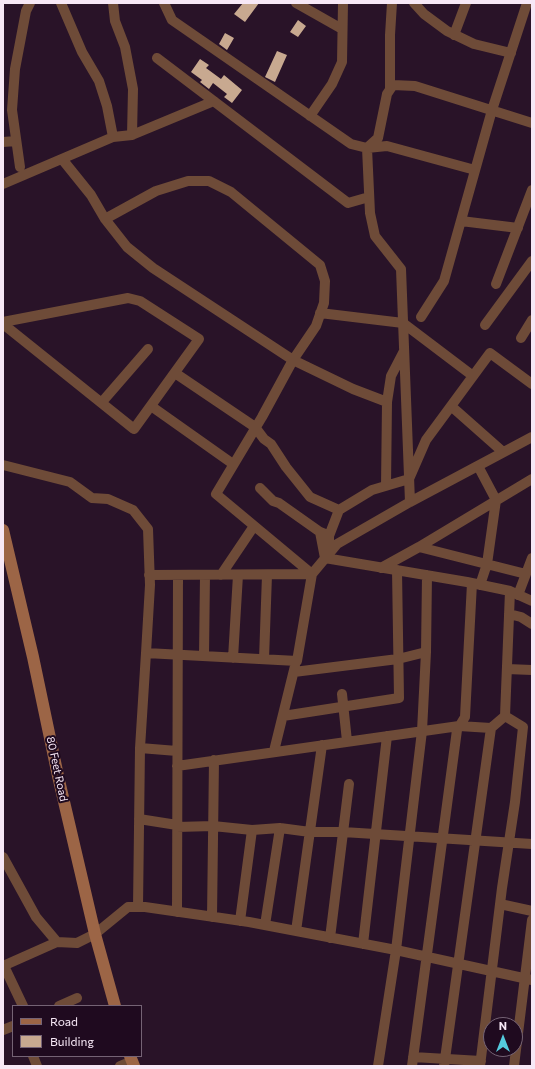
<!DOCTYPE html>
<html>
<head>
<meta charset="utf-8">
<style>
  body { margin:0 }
  #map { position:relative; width:535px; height:1069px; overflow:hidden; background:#291328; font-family:Commissioner,sans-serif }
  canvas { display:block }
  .frame { position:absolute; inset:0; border:4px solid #f7e8f6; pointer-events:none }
  .legend { position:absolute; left:12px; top:1005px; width:130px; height:52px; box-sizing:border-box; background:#1f0a1f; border:1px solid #756375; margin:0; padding:5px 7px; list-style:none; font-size:12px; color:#f7e8f6 }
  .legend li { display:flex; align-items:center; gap:8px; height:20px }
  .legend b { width:20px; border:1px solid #756375 }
  .north { position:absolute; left:483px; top:1017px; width:40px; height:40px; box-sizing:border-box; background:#1f0a1f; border:1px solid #756375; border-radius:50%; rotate:0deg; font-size:11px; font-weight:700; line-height:16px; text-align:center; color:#f7e8f6 }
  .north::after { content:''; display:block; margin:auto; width:14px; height:18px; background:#54cadd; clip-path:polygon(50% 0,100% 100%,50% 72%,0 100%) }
</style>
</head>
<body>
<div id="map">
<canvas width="535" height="1069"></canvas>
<div class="frame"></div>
<ul class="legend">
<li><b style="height:5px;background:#9c6546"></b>Road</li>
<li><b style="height:11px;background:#c8a990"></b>Building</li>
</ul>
<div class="north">N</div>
</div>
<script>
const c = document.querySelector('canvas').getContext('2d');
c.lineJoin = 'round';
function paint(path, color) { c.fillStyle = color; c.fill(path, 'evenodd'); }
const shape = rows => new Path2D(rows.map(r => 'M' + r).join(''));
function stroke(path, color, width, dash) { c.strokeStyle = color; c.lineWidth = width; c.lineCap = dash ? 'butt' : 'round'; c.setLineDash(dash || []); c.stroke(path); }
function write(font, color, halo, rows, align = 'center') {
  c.font = font + ' Commissioner,sans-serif'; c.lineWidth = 4; c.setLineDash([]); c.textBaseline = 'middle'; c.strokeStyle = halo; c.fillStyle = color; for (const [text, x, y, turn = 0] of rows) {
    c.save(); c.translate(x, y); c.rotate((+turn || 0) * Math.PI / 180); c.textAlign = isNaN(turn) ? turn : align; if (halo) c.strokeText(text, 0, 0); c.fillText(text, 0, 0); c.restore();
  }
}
paint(shape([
  [243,3,259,3,245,22,234,14],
  [298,20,306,26,298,37,290,32],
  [225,33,234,38,227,50,219,44],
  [277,51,287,55,275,82,265,77],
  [200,59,209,65,206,68,221,79,224,75,242,90,232,103,224,97,227,94,213,83,209,89,200,82,202,80,191,72]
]), '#c8a990');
stroke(shape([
  [164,3,172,20,351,144,367,148,378,138,387,94,393,85,415,86,532,123],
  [296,3,342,29],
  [414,3,424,14,447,31,474,44,511,53],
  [454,35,466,3],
  [157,58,348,203,369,197],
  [390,89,390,35,392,3],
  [310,116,332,84,342,62,343,3],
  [132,135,214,101],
  [113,137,132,135,133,89,125,47,115,21,113,3],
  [3,142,16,141],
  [62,159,91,195,105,219,127,247,153,268,293,360,353,389,387,402],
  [20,167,12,110,15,69,26,11,30,3],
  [3,184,113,137,107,106,99,81,82,52,61,3],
  [105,219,156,191,188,181,209,181,231,192,320,265,325,281,324,303,316,326,293,360,262,417,216,494,312,574,337,544,410,502,532,437],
  [461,221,518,228],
  [496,284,532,190],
  [320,313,403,323,473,376],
  [421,317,444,281,492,110,527,3],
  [3,322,128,298,140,301,199,339,134,429,3,324],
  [485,325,532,261],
  [521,338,532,320],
  [175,373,255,427,264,439,271,444,286,467,310,497,339,510],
  [102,402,148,349],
  [151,406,233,464],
  [451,406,503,452],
  [3,465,70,482,92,498,108,499,133,510,148,529,150,585,146,653,140,748,138,907],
  [478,466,496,500,487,564,480,585],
  [386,486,387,402,391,376,404,351],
  [260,488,273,501,279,503,320,532,325,534],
  [410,502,401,269,375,236,370,213,367,148,387,146,475,170],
  [320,532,325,558,467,582,510,591,532,601],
  [419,547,526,574],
  [329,553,329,536,339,510,372,490,409,479,426,440,490,353,532,384],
  [381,568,419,547,532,479],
  [221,575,254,526],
  [518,595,532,558],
  [509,614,521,617,532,624],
  [146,653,297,661,312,574,149,575],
  [204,656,205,575],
  [233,658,238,575],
  [264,659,267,575],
  [507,669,532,670],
  [294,672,398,659,426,652],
  [342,694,347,741],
  [283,716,399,698,397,570],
  [140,748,177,751],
  [274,751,295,666],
  [177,766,459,726,491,728,505,716],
  [139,819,177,825,177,827,213,826,252,830,280,828,310,832,343,832,532,844],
  [3,857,36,917,57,942,77,943,95,934,128,907,145,907,249,922,396,950,532,980],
  [500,904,532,911],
  [177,912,178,575],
  [212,917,214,760],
  [240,921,252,830],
  [265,925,280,828],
  [296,931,322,745],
  [330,938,349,784],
  [363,944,387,736],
  [3,966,57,942],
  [4,966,23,1006],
  [59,1006,77,998],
  [3,1030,13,1026],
  [33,1056,37,1066],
  [413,1057,481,1061],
  [120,1066,132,1061],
  [378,1066,396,950,422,731,426,652,427,575],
  [412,1066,457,730,465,717,472,583],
  [444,1066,491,728],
  [480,1066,502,888,515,802,523,727,505,716,510,591],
  [514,1066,532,920]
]), '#6e4b38', 10);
stroke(shape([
  [3,530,33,657,58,776,95,934,115,1006],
  [130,1056,134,1066]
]), '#9c6546', 12);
write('11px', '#f7e8f6', '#1f0a1f', [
  ["80 Feet Road",57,769,78]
]);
</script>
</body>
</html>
